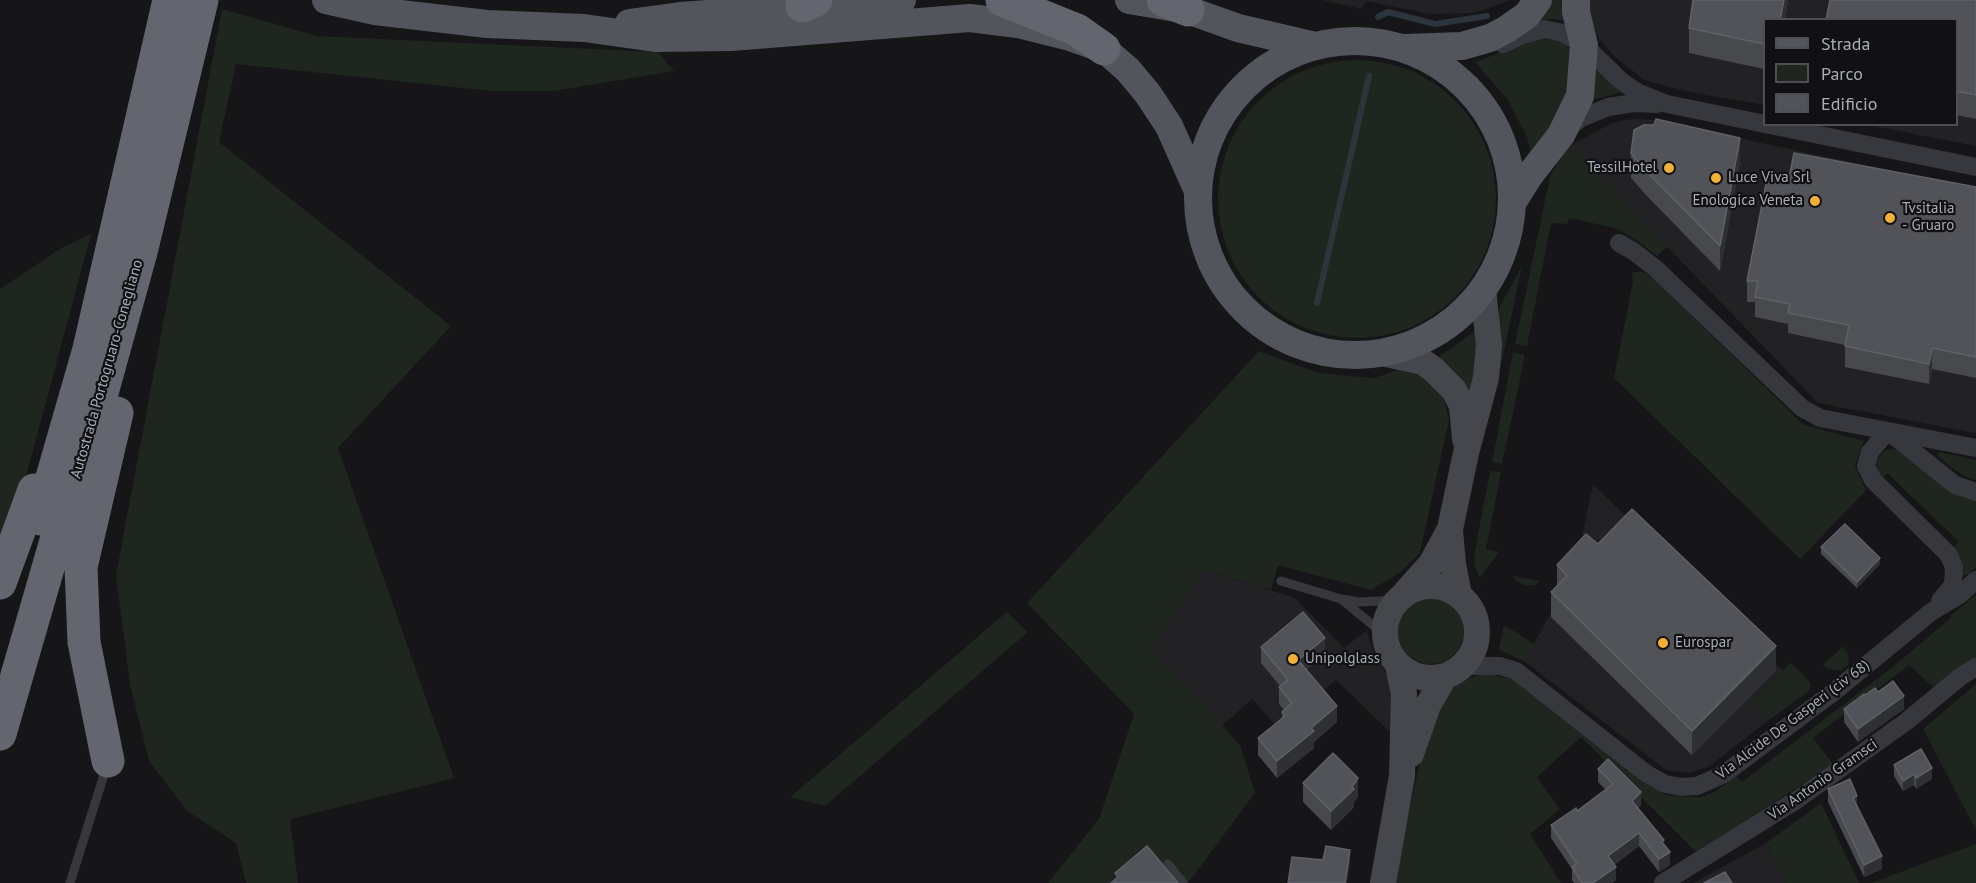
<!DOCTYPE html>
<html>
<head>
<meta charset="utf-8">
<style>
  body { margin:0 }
  #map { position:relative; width:1976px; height:883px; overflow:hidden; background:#161618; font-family:"PT Sans",sans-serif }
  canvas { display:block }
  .legend { position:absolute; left:1763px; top:18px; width:195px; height:108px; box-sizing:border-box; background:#111113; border:2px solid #4d4f55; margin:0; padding:8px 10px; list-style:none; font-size:18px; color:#a8adb8 }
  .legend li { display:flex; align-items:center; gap:12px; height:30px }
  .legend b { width:30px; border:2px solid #4d4f55 }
</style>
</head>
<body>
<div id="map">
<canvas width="1976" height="883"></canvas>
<ul class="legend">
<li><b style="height:8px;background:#53555c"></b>Strada</li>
<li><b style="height:16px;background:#1e261f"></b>Parco</li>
<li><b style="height:16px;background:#525359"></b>Edificio</li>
</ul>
</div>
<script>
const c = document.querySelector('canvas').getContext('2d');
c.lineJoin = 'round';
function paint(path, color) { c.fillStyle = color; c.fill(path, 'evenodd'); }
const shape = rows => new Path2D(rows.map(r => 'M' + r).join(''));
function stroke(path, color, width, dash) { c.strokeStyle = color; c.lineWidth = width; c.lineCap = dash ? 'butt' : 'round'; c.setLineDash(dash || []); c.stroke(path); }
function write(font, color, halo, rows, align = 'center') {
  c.font = font + ' "PT Sans",sans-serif'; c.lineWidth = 4.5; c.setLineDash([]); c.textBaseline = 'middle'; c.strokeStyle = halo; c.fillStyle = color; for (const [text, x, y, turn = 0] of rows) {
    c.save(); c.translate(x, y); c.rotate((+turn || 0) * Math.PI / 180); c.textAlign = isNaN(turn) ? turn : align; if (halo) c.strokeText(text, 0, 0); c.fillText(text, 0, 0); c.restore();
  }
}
paint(shape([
  [1322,0,1511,0,1474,13,1430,14,1366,1,1362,9],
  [1587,0,1976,0,1976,146,1868,125,1956,124,1956,20,1764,20,1764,105,1690,92,1646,81,1616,58,1599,39,1586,6],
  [1633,119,1654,120,1976,189,1976,433,1818,403,1570,146,1612,123],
  [1593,484,1783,671,1753,703,1769,720,1708,767,1689,773,1666,770,1524,661,1553,609,1563,558,1577,561],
  [1203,569,1295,598,1344,648,1366,631,1376,657,1390,680,1393,692,1391,733,1336,680,1278,728,1252,699,1222,726,1151,650],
  [1766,843,1787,883,1693,883]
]), '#222225');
paint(shape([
  [1553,0,1561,0,1563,21,1554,19,1539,20],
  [222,9,317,36,658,52,674,71,553,91,491,91,236,64,219,142,451,326,338,448,454,778,290,819,298,883,246,883,236,843,187,811,149,761,130,685,116,575],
  [1537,39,1559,40,1572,50,1567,104,1531,152,1527,137,1508,100,1475,62],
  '1218 199a139 139 0 1 1 278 0a139 139 0 1 1-278 0Z',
  [1597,68,1624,92,1592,100],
  [1570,146,1668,246,1657,256,1634,238,1615,228,1569,218,1567,224,1551,223,1527,346,1515,344,1550,177,1559,160],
  [91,234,24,484,0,546,0,289,63,247],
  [1522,266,1499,375,1497,372,1497,317,1500,306],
  [1632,272,1644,272,1655,280,1804,425,1864,441,1855,466,1866,490,1800,559,1614,378,1633,282],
  [1474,332,1477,337,1472,401,1462,380,1454,371,1437,358],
  [1259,351,1318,373,1374,378,1398,370,1427,377,1443,395,1449,420,1420,553,1399,573,1371,590,1278,565,1271,590,1203,569,1152,650,1240,745,1255,793,1188,883,1048,883,1099,819,1134,714,1027,603],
  [1513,352,1525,355,1502,464,1492,462],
  [1893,449,1902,451,1946,488,1960,497,1976,501,1976,567,1969,574,1962,576,1953,548,1959,542,1887,473,1882,478,1878,472,1877,463,1878,458,1886,450],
  [1939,452,1976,460,1976,480,1966,477,1955,470,1937,455],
  [1490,471,1501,472,1486,549,1499,552,1480,578,1475,567,1474,555],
  [1513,576,1540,581,1535,585,1526,586,1516,581],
  [1976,595,1976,659,1934,688,1909,665,1813,738,1833,764,1697,853,1581,737,1537,777,1560,809,1530,834,1561,883,1393,883,1423,749,1446,693,1460,681,1478,675,1492,675,1516,680,1654,788,1666,795,1683,797,1701,797,1714,792,1737,776,1742,782,1890,669,1951,618,1950,616],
  '1398 631a33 33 0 1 1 66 0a33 33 0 1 1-66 0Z',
  [1007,612,1028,632,825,806,790,797],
  [1504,625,1534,644,1524,661,1499,650],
  [1843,646,1849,656,1848,665,1841,671,1828,669,1823,665],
  [1790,663,1804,675,1810,683,1810,687,1808,692,1769,720,1752,703],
  [1976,684,1976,830,1923,729],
  [1821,803,1859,883,1787,883,1766,843],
  [1976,844,1976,883,1871,883]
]), '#1e261f');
stroke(shape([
  [1378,17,1388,12,1435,24,1487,16],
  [1317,303,1369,76]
]), '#2c353c', 6);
stroke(shape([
  [1281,581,1341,599],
  [1386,644,1374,626,1341,599,1359,602,1397,600],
  [1168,864,1183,883],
  [70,883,107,765]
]), '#37383d', 9);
stroke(shape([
  [1503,44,1522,35,1544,29,1563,33,1584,45,1620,80,1637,92,1667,104,1976,167],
  [1568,129,1579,119,1608,107,1634,103,1657,104],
  [1619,243,1633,251,1655,268,1802,408,1820,418,1888,431],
  [1888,431,1870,452,1866,466,1873,480,1948,554,1954,567,1953,585,1940,601],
  [1976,448,1888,431,1955,485,1976,492],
  [1462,666,1500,666,1516,671,1647,774,1665,784,1681,787,1697,786,1724,774,1835,691,1931,612,1961,594,1976,580],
  [1663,883,1798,799,1907,721,1960,677,1976,667]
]), '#37383d', 18);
stroke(shape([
  [1382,353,1423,362,1433,369,1454,390,1462,406,1465,439],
  [1450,530,1453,564,1459,595],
  '1385 632a46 46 0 1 1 92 0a46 46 0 1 1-92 0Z',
  [1406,592,1431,564,1450,529,1466,453,1486,378,1489,345,1483,289],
  [1411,754,1428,705,1445,676],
  [1383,883,1402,776,1404,694,1398,665]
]), '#45474d', 26);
stroke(shape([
  [326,0,375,11,487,24,584,28,655,38,731,37,970,18,1018,24,1070,37,1104,49,1128,70,1148,94,1169,126,1198,191],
  [1129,0,1188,10,1238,28,1315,46],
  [629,23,680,16,902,0],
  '1198 198a157 157 0 1 1 314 0a157 157 0 1 1-314 0Z',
  [1406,48,1462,46,1490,38,1507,29,1527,15,1538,0],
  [1512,203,1529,176,1561,135,1580,96,1584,45,1576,12,1576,0]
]), '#53555c', 28);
stroke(shape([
  [1002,0,1077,30,1104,49],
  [1163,0,1188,10],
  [802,6,816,0],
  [40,519,89,349,169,0],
  [0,583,34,490],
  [0,734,57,537,95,418,141,252,202,0],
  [108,761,84,642,81,567,117,413]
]), '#63666e', 33);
paint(shape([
  [1788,0,1785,20,1764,20,1764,69,1689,53,1689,28],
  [1976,0,1976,119,1956,115,1956,20],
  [1631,153,1740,162,1720,271,1646,195,1631,178],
  [1789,178,1976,187,1976,378,1932,369,1929,384,1845,367,1845,345,1788,333,1788,324,1755,317,1755,302,1747,302,1747,281],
  [1598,544,1776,670,1692,755,1551,617,1551,592,1557,586,1557,565],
  [1821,547,1880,564,1857,588,1821,554],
  [1261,647,1325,655,1306,670,1337,722,1314,742,1314,748,1277,778,1258,755,1258,738,1282,719,1282,712,1284,710,1279,704,1279,687,1280,686,1261,663],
  [1878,692,1904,709,1858,742,1844,722,1844,709,1865,695],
  [1894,765,1932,779,1916,789,1914,785,1903,791,1894,776],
  [1598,769,1641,805,1638,808,1664,844,1670,865,1659,872,1639,846,1614,865,1616,880,1612,883,1574,883,1572,880,1572,869,1551,838,1551,825,1577,811,1606,790,1598,782],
  [1303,783,1358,797,1354,802,1354,807,1331,830,1303,802],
  [1828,789,1857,806,1882,869,1864,877,1828,802]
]), '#47494d');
paint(shape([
  [1784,0,1788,0,1785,20,1780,20],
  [1740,138,1740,162,1720,271,1720,246],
  [1932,348,1932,369,1929,384,1929,364],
  [1880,558,1880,564,1857,588,1857,582],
  [1325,638,1325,655,1298,676,1298,660],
  [1776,646,1776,670,1692,755,1692,731],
  [1904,696,1904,709,1858,742,1858,729],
  [1337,706,1337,722,1314,742,1314,748,1277,778,1277,761,1311,728],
  [1932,768,1932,779,1916,789,1916,778],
  [1914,774,1914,785,1903,791,1903,781],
  [1358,778,1358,797,1354,802,1354,807,1331,830,1331,811],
  [1641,792,1641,805,1632,814,1632,801],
  [1857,796,1857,809,1853,798],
  [1639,833,1639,846,1608,869,1608,856],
  [1350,850,1350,862,1347,883,1345,883],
  [1670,852,1670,865,1659,872,1659,859],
  [1882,856,1882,869,1864,877,1864,865],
  [1616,867,1616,880,1612,883,1593,883]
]), '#2f3033');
const building = shape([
  [1693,0,1784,0,1780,20,1764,20,1764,44,1689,28,1693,0],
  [1830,0,1976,0,1976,95,1956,91,1956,20,1826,20,1830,0],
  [1656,119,1740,138,1720,246,1646,171,1631,153,1634,130,1644,125,1654,125,1656,119],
  [1794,153,1976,187,1976,357,1932,348,1929,364,1845,346,1849,325,1788,313,1790,304,1755,297,1758,281,1747,281,1768,174,1789,178,1794,153],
  [1632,509,1776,646,1692,731,1551,592,1567,576,1557,565,1586,534,1598,544,1632,509],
  [1845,524,1880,558,1857,582,1821,547,1845,524],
  [1303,612,1325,638,1298,660,1337,706,1311,728,1314,731,1277,761,1258,738,1285,716,1282,712,1292,703,1279,687,1288,680,1261,647,1303,612],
  [1893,681,1904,696,1858,729,1844,709,1864,694,1865,695,1875,688,1878,692,1893,681],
  [1921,749,1932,768,1916,778,1914,774,1903,781,1894,765,1921,749],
  [1333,753,1358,778,1352,787,1354,789,1331,811,1303,783,1333,753],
  [1608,759,1641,792,1632,801,1664,840,1662,842,1670,852,1659,859,1639,833,1608,856,1616,867,1593,883,1582,883,1572,867,1577,864,1551,825,1576,808,1577,811,1613,784,1598,769,1608,759],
  [1850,779,1857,796,1853,798,1882,856,1864,865,1828,789,1850,779],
  [1147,846,1178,883,1111,883,1118,877,1115,873,1147,846],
  [1326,846,1350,850,1345,883,1288,883,1292,857,1323,860,1326,846],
  [1725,872,1732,883,1704,883,1725,872]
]);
paint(building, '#525359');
stroke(building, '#5f6168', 1.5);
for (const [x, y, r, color] of [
  [1669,168,6,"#f2b134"],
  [1716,178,6,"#f2b134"],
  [1815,201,6,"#f2b134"],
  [1890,218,6,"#f2b134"],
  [1663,643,6,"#f2b134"],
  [1293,659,6,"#f2b134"]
]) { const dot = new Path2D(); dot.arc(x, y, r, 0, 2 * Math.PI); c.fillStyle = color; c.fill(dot); stroke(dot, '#111113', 2); }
write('15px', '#a8adb8', '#111113', [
  ["TessilHotel",1657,168,"right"],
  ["Luce Viva Srl",1728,178],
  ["Enologica Veneta",1803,201,"right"],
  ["Tvsitalia",1902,209],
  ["- Gruaro",1902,226],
  ["Eurospar",1675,643],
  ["Unipolglass",1305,659]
], 'left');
write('15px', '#a8adb8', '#111113', [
  ["Autostrada Portogruaro-Conegliano",107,369,-74],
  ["Via Alcide De Gasperi (civ 68)",1793,720,-37],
  ["Via Antonio Gramsci",1823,780,-35]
]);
</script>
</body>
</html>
